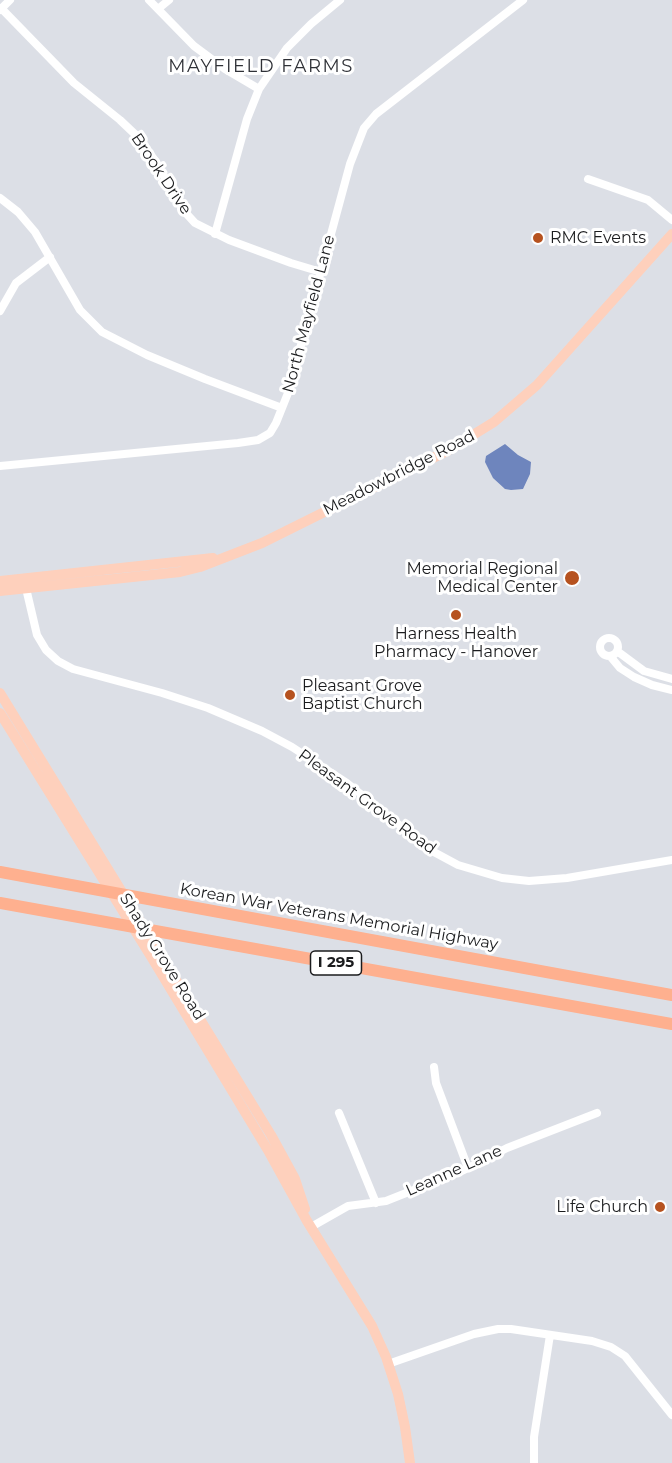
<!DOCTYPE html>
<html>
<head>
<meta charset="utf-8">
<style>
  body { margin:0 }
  canvas { display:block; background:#dcdfe6 }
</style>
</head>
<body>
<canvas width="672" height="1463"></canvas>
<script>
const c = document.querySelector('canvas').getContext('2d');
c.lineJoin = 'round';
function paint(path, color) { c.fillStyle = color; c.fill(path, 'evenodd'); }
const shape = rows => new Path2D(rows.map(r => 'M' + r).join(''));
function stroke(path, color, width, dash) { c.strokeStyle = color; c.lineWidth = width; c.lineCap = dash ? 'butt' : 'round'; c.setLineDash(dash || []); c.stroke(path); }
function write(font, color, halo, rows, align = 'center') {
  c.font = font + ' Montserrat,sans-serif'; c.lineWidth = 6; c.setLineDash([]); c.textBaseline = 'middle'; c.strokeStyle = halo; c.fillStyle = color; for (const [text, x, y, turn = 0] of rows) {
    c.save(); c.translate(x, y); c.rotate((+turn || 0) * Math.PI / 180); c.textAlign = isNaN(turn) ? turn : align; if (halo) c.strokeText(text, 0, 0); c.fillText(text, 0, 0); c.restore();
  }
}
paint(shape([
  [505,444,518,455,531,462,530,474,523,489,511,490,505,489,493,478,485,462,486,456]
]), '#6e85bd');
stroke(shape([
  [149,0,194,46,225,69,259,89],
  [1,8,74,83,120,120,139,138,156,162,184,211,195,223,229,240,291,263,321,272],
  [158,9,169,0],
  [0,10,10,0],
  [588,179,648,200,672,220],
  [0,198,18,212,35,232,80,310,102,332,147,355,205,379,282,408],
  [215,234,247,119,259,89,287,48,311,24,340,0],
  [0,311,16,283,50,257],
  [0,466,238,443,258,440,270,433,276,423,288,393,350,164,364,128,376,114,523,0],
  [25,584,37,635,46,650,58,661,73,669,162,693,208,708,262,731,292,747,347,783,432,851,458,865,502,878,529,881,567,878,672,860],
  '600 647a9 9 0 1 1 18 0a9 9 0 1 1-18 0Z',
  [617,651,644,671,672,679],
  [610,656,620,668,634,677,652,685,672,690],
  [434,1067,436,1083,468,1168],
  [339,1113,376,1203],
  [311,1227,348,1206,386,1201,464,1170,507,1148,597,1113],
  [388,1364,474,1334,498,1329,511,1329,592,1341,611,1347,625,1356,672,1415],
  [534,1463,534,1437,550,1335]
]), '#fff', 8);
stroke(shape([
  [0,581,213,558],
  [0,591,180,572,200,567,262,543,447,451,494,422,537,385,672,234],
  [0,693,271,1135,295,1179,305,1209],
  [0,713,152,958,269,1152,307,1221,372,1326,386,1357,398,1394,405,1427,410,1463]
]), '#fed0bc', 10);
stroke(shape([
  [0,872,672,995],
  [0,903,672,1024]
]), '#feb08f', 12);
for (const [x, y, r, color] of [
  [538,238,6,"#b6521f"],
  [572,578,8,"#b6521f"],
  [456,615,6,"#b6521f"],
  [290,695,6,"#b6521f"],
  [660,1207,6,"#b6521f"]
]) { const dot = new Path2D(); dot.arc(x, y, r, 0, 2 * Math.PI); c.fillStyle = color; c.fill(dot); stroke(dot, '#fff', 2); }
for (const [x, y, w] of [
  [336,963,51]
]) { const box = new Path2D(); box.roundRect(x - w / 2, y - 12, w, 24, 4.5); c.fillStyle = '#fff'; c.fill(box); stroke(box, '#1b1c1e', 1.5); }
write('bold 15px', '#1b1c1e', null, [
  ["I 295",336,963]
]);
write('16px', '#1b1c1e', '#fff', [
  ["Brook Drive",161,174,56],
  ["North Mayfield Lane",309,314,-75],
  ["Meadowbridge Road",399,473,-27],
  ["Pleasant Grove Road",367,802,36],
  ["Korean War Veterans Memorial Highway",339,917,10],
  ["Shady Grove Road",162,957,58],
  ["Leanne Lane",454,1171,-24]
]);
write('16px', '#1b1c1e', '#fff', [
  ["RMC Events",550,238],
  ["Memorial Regional",558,569,"right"],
  ["Medical Center",558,587,"right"],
  ["Harness Health",456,634,"center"],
  ["Pharmacy - Hanover",456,652,"center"],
  ["Pleasant Grove",302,686],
  ["Baptist Church",302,704],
  ["Life Church",648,1207,"right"]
], 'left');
c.letterSpacing = '1.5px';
write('18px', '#2f3137', '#fff', [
  ["MAYFIELD FARMS",261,67]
]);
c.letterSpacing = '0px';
</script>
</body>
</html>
